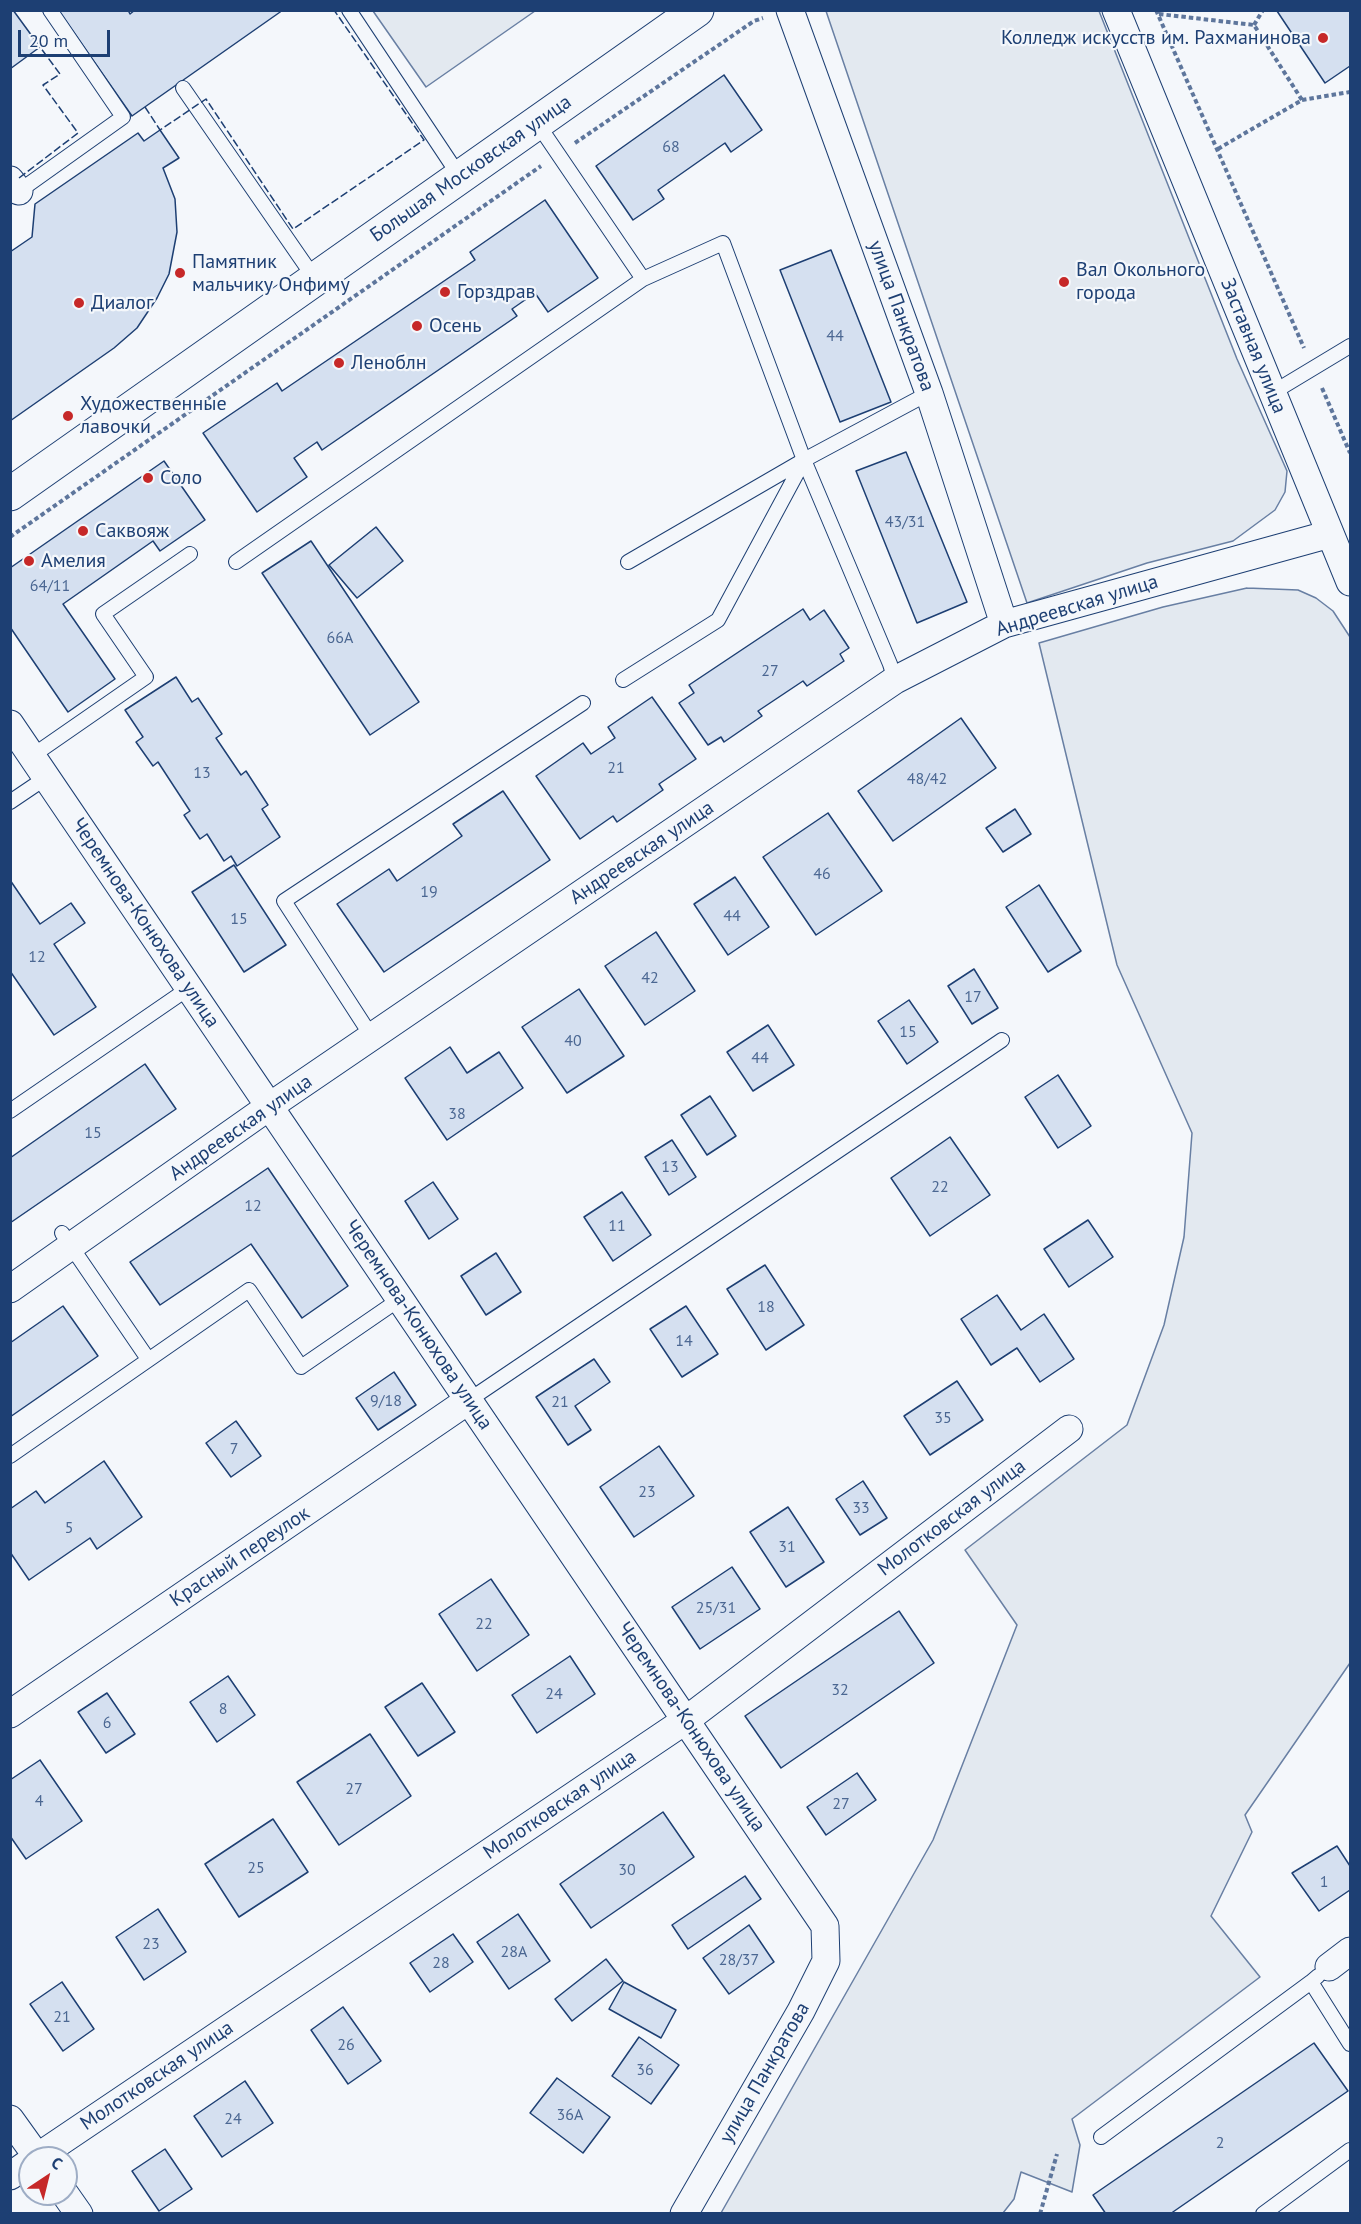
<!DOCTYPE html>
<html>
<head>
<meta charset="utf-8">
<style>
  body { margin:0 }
  #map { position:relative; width:1361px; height:2224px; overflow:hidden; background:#f4f7fb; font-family:"PT Sans",sans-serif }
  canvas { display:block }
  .frame { position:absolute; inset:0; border:12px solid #1d3f73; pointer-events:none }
  .north { position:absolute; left:18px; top:2146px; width:60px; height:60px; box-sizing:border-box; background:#f4f7fb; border:2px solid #9eadc5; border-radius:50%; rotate:35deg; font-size:16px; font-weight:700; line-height:24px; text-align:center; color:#1d3f73 }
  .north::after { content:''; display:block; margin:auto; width:21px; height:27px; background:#c62828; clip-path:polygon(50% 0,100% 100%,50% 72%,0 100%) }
  .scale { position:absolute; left:18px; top:30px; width:92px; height:27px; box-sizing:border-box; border:3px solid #1d3f73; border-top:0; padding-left:8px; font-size:18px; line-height:21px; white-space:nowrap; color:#1d3f73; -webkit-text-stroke:4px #f4f7fb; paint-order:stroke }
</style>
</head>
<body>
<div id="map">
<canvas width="1361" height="2224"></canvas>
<div class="frame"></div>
<div class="north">С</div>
<div class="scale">20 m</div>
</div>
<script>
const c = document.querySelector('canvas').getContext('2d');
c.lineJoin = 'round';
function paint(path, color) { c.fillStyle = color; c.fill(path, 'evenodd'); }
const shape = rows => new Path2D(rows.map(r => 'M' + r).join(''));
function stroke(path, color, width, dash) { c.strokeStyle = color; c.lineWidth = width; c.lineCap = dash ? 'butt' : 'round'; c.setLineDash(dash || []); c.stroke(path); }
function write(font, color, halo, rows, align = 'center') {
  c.font = font + ' "PT Sans",sans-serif'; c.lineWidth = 4.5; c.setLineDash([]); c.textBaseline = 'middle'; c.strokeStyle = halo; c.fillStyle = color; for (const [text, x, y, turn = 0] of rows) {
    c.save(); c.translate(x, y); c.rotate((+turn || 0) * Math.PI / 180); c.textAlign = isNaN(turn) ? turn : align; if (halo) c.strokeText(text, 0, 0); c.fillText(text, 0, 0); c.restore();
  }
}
const green = shape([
  [373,11,535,11,426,87,373,11],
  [826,11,1099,11,1237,359,1287,471,1285,492,1275,510,1233,541,1147,563,1027,603,826,11],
  [1247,588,1298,590,1316,598,1333,611,1350,637,1350,1663,1245,1815,1252,1832,1211,1916,1260,1977,1072,2119,1080,2145,1072,2192,1021,2172,1014,2199,1003,2213,721,2213,933,1840,1017,1625,965,1550,1127,1425,1164,1325,1184,1237,1192,1133,1117,965,1039,643,1163,607,1247,588]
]);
paint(green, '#e3e9f0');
stroke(green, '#687fa3', 1.5);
const building = shape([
  [10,10,13,10,40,47,10,69,10,10],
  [58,10,128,10,130,14,135,10,283,10,132,116,58,10],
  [1350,10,1350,66,1325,83,1277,11,1350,10],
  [724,75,762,130,731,152,725,143,658,190,664,199,633,220,596,166,724,75],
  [160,130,179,158,163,168,175,199,177,232,169,274,157,298,137,328,114,348,10,421,10,252,32,237,35,204,138,133,144,141,160,130],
  [545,200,598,278,548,312,535,293,512,309,517,316,322,450,317,442,294,458,307,477,257,512,203,433,277,383,282,391,475,260,470,252,545,200],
  [831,250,891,402,840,422,780,270,831,250],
  [906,452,967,602,917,623,856,471,906,452],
  [164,461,205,520,160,551,153,541,63,604,115,679,68,712,10,627,10,568,164,461],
  [376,527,403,561,357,598,329,565,376,527],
  [311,541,419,702,370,735,262,573,311,541],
  [803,609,810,620,824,610,849,648,840,654,844,661,807,686,803,681,758,711,762,716,724,742,721,737,708,745,679,703,694,693,689,685,803,609],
  [176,677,192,702,198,698,222,734,216,738,241,775,246,771,268,805,262,809,280,837,237,866,231,856,224,861,207,834,200,839,184,815,190,811,158,762,153,766,136,742,143,737,125,710,176,677],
  [652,697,696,759,659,784,663,790,617,822,613,816,580,839,536,776,583,743,591,754,615,738,608,727,652,697],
  [961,718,996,768,893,841,858,791,961,718],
  [503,791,550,860,384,972,337,904,389,869,397,881,462,836,453,824,503,791],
  [1015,809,1031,834,1003,852,986,828,1015,809],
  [828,813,882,891,816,935,763,857,828,813],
  [234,865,286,945,244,972,192,892,234,865],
  [735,877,769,927,728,955,694,904,735,877],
  [10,880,40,924,71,903,85,923,54,944,96,1007,54,1035,10,971,10,880],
  [1039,885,1081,951,1048,972,1006,907,1039,885],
  [656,932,695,991,645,1025,605,966,656,932],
  [974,969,998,1008,972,1024,948,986,974,969],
  [579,989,624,1056,567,1093,522,1027,579,989],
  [909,1000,938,1042,907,1064,878,1021,909,1000],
  [768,1025,794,1065,753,1091,727,1052,768,1025],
  [450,1047,467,1073,499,1052,523,1088,447,1140,405,1078,450,1047],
  [145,1064,176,1109,10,1223,10,1158,145,1064],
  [1058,1075,1091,1126,1058,1148,1025,1097,1058,1075],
  [710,1096,736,1136,707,1155,681,1115,710,1096],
  [950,1137,990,1195,930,1236,891,1178,950,1137],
  [672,1140,696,1177,669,1195,645,1157,672,1140],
  [268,1168,348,1286,302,1318,251,1244,160,1305,130,1262,268,1168],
  [433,1182,458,1219,429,1239,405,1201,433,1182],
  [622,1192,651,1235,613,1261,584,1217,622,1192],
  [1088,1220,1113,1257,1069,1287,1044,1249,1088,1220],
  [496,1253,521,1292,486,1315,461,1276,496,1253],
  [765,1265,804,1325,766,1350,727,1289,765,1265],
  [997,1295,1021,1330,1044,1314,1074,1359,1040,1382,1017,1348,991,1365,961,1319,997,1295],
  [63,1306,98,1356,10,1417,10,1343,63,1306],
  [686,1306,718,1354,682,1377,650,1329,686,1306],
  [594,1359,610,1382,575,1406,591,1430,568,1445,536,1397,594,1359],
  [394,1372,416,1405,378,1430,356,1398,394,1372],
  [957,1381,983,1420,930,1455,904,1416,957,1381],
  [236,1421,261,1456,231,1477,206,1443,236,1421],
  [659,1446,694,1496,634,1537,600,1487,659,1446],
  [104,1461,142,1517,97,1549,90,1538,29,1580,10,1552,10,1509,36,1491,45,1503,104,1461],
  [863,1481,887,1518,860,1535,836,1499,863,1481],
  [788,1507,824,1562,786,1587,750,1532,788,1507],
  [732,1567,760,1609,700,1649,672,1607,732,1567],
  [491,1579,529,1635,477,1671,439,1614,491,1579],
  [899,1611,934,1663,781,1768,745,1716,899,1611],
  [570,1656,595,1694,537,1733,512,1695,570,1656],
  [228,1676,255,1715,217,1742,190,1702,228,1676],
  [422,1683,455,1732,418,1756,385,1707,422,1683],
  [107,1693,135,1734,106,1753,78,1712,107,1693],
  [370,1734,411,1796,339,1845,297,1782,370,1734],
  [40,1760,82,1821,26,1859,10,1836,10,1780,40,1760],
  [857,1773,876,1800,826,1835,807,1807,857,1773],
  [663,1812,694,1857,591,1928,560,1884,663,1812],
  [273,1819,308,1872,239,1917,205,1864,273,1819],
  [1337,1846,1350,1866,1350,1890,1319,1911,1292,1873,1337,1846],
  [745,1876,761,1899,688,1949,672,1925,745,1876],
  [158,1909,186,1952,144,1980,116,1937,158,1909],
  [518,1914,550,1961,509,1989,477,1942,518,1914],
  [749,1925,774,1962,729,1994,703,1958,749,1925],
  [453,1934,473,1962,430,1992,410,1963,453,1934],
  [606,1959,623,1981,572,2021,555,1999,606,1959],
  [62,1982,94,2029,63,2051,30,2004,62,1982],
  [624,1982,676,2010,661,2038,609,2009,624,1982],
  [343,2007,381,2061,348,2084,311,2030,343,2007],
  [639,2037,679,2065,651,2104,612,2076,639,2037],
  [1314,2043,1348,2091,1170,2214,1106,2214,1093,2195,1314,2043],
  [557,2078,610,2117,583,2153,530,2113,557,2078],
  [245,2081,273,2123,222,2157,194,2116,245,2081],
  [165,2149,192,2189,159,2211,132,2171,165,2149]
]);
paint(building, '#d5e0f0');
stroke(building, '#1d3f73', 1.5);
const lane = shape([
  [349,10,460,177],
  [183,88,315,279],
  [537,123,643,279,723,243,804,460,890,664,895,680],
  [15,194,123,117,50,10],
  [1272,393,1350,346],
  [236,562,643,279],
  [628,562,804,460,929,393],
  [623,680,718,620,803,462],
  [32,756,146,677,103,614,190,554],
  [10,802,47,777],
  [372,1037,284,901,583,703],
  [10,1111,189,988],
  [62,1233,148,1359],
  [469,1400,1002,1040],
  [10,1456,249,1290,301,1367,400,1299],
  [1318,1976,1311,1982,1350,2044],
  [1101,2137,1311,1982],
  [1263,2214,1350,2150]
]);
const street = shape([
  [790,10,929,393,1004,624],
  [1116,10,1350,582],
  [10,180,19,191],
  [10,724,825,1926,826,1961,801,2011,684,2214],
  [10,1289,270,1106,895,680,1004,624,1330,534],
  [10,1714,469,1400],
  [1329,1967,1350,1951],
  [10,2119,38,2158],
  [36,2158,686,1720,1069,1429],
  [10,2176,30,2162],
  [65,2194,79,2214]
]);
const secondary = shape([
  [10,494,697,10]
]);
stroke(lane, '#1d3f73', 16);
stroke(street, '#1d3f73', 29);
stroke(secondary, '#1d3f73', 35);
stroke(shape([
  [1156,10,1304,348],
  [1159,14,1254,25,1302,100,1216,150],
  [1254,25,1263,10],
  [1302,100,1350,92],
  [575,143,754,21,763,18],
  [1322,388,1350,453],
  [10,537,541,166],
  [1040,2214,1057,2154]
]), '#5e769c', 4, [4.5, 3]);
stroke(lane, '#f4f7fb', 14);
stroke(street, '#f4f7fb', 27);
stroke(secondary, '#f4f7fb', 33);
stroke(shape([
  [145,107,160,130,206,99,293,229,424,140,334,10],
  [19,178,78,133,43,85,60,74,40,47]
]), '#1d3f73', 1.5, [8, 3]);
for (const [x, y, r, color] of [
  [1323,38,6,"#c62828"],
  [180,273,6,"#c62828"],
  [1064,282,6,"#c62828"],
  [445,292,6,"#c62828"],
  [79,303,6,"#c62828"],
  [417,326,6,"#c62828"],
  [339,363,6,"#c62828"],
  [68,416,6,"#c62828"],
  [148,478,6,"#c62828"],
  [83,531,6,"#c62828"],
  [29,561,6,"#c62828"]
]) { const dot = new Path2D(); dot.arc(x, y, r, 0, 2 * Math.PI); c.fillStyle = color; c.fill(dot); stroke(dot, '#f4f7fb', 2); }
write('16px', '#4b6792', null, [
  ["68",671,147],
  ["44",835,336],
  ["43/31",905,522],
  ["64/11",50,586],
  ["66А",340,638],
  ["27",770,671],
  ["21",616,768],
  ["13",202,773],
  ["48/42",927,779],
  ["46",822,874],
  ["19",429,892],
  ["44",732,916],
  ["15",239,919],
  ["12",37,957],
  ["42",650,978],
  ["17",973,997],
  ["15",908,1032],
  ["40",573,1041],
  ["44",760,1058],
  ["38",457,1114],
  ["15",93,1133],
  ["13",670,1167],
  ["22",940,1187],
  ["12",253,1206],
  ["11",617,1226],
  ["18",766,1307],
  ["14",684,1341],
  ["9/18",386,1401],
  ["21",560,1402],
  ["35",943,1418],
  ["7",234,1449],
  ["23",647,1492],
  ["33",861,1508],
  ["5",69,1528],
  ["31",787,1547],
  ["25/31",716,1608],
  ["22",484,1624],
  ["32",840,1690],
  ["24",554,1694],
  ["8",223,1709],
  ["6",107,1723],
  ["27",354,1789],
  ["4",39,1801],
  ["27",841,1804],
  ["25",256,1868],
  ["30",627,1870],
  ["1",1324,1882],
  ["23",151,1944],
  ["28А",514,1952],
  ["28/37",739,1960],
  ["28",441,1963],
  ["21",62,2017],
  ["26",346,2045],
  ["36",645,2070],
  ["36А",570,2115],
  ["24",233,2119],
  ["2",1220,2143]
]);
write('20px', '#1d3f73', '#f4f7fb', [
  ["Колледж искусств им. Рахманинова",1311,38,"right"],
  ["Памятник",192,262],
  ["мальчику Онфиму",192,285],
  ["Вал Окольного",1076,270],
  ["города",1076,293],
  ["Горздрав",457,292],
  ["Диалог",91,303],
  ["Осень",429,326],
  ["Леноблн",351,363],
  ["Художественные",80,404],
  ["лавочки",80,427],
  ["Соло",160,478],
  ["Саквояж",95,531],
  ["Амелия",41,561]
], 'left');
write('20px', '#1d3f73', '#f4f7fb', [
  ["Большая Московская улица",471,169,-35],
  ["улица Панкратова",901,316,70],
  ["Заставная улица",1253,346,68],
  ["Андреевская улица",1077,606,-17],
  ["Андреевская улица",642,853,-34],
  ["Черемнова-Конюхова улица",145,923,56],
  ["Андреевская улица",241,1128,-35],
  ["Черемнова-Конюхова улица",418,1325,56],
  ["Молотковская улица",952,1518,-37],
  ["Красный переулок",240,1557,-34],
  ["Черемнова-Конюхова улица",691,1727,56],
  ["Молотковская улица",560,1805,-34],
  ["улица Панкратова",765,2073,-60],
  ["Молотковская улица",157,2076,-34]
]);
</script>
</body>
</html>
